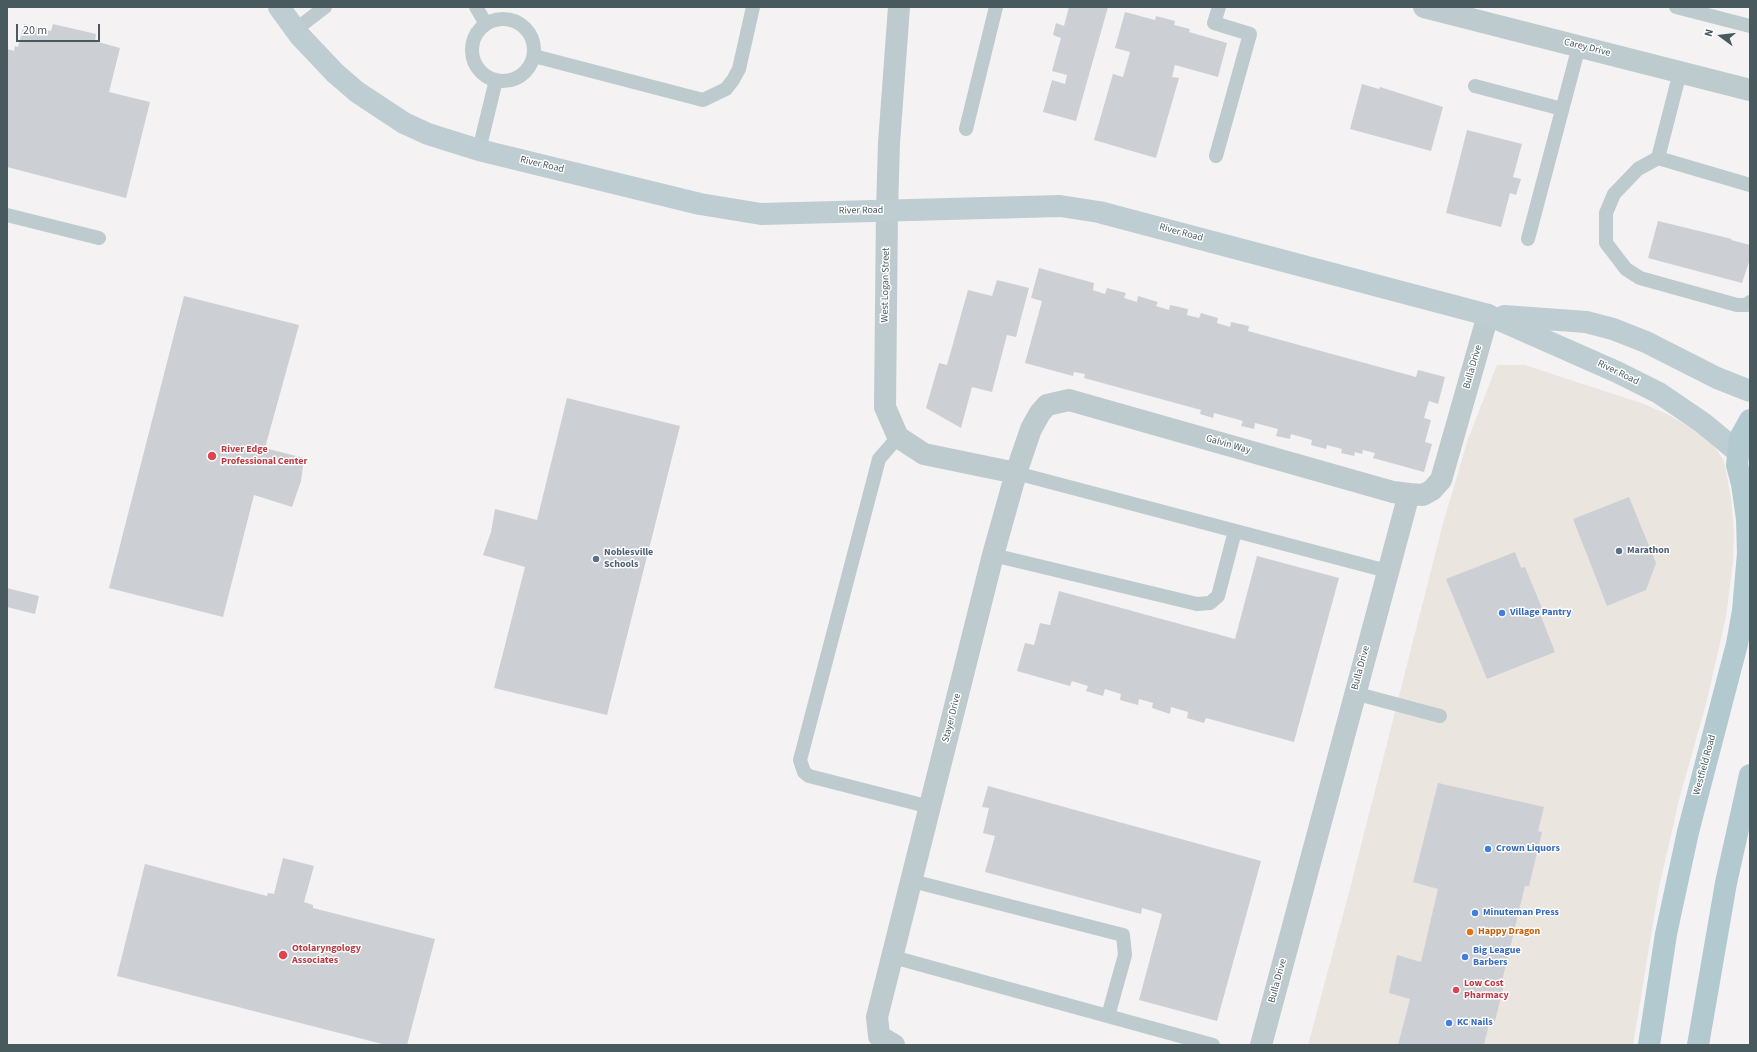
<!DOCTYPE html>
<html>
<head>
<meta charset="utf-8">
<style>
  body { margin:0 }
  #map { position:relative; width:1757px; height:1052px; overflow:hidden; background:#f4f2f2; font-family:"Source Sans 3",sans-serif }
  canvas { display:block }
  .frame { position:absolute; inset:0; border:8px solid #495a5f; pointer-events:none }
  .north { position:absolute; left:1701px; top:16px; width:40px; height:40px; -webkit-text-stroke:3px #fff; paint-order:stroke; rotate:285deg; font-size:11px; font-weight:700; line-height:16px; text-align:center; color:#495a5f }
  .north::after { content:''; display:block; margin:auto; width:14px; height:18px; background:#495a5f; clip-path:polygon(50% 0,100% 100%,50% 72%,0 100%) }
  .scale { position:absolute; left:16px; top:24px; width:84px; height:18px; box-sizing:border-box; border:2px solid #495a5f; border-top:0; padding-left:5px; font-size:12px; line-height:14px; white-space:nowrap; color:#495a5f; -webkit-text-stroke:3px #fff; paint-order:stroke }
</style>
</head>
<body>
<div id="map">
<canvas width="1757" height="1052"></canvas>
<div class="frame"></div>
<div class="north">N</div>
<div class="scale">20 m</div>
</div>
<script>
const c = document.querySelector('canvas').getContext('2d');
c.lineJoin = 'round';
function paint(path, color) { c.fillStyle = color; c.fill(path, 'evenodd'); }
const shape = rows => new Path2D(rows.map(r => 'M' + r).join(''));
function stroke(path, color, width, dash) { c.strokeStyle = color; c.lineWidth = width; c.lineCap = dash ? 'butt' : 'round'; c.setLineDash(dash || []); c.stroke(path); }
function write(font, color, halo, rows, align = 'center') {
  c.font = font + ' "Source Sans 3",sans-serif'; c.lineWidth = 3; c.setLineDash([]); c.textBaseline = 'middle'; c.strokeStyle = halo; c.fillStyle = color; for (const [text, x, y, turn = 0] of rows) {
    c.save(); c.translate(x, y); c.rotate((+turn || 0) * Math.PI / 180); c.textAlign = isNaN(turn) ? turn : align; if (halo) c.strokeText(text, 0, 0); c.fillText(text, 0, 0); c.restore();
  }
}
paint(shape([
  [1497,365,1525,365,1641,403,1667,414,1703,435,1716,449,1724,461,1731,498,1734,533,1733,562,1726,617,1706,704,1680,796,1659,887,1633,1045,1308,1045,1351,885,1442,527,1468,439]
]), '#eae5df');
paint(shape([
  [1069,7,1108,7,1076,121,1043,112,1052,80,1065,84,1067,75,1052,71,1061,38,1053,35,1056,23,1064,26],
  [1125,12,1155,20,1156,16,1175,21,1174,25,1190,29,1189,32,1227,43,1218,77,1175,65,1172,77,1179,78,1156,158,1094,140,1113,74,1123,77,1130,52,1115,48],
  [24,24,51,31,53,24,96,34,95,41,120,48,109,92,150,102,126,198,7,167,7,49,14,51,15,46,18,47],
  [1362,84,1379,89,1380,87,1443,107,1431,151,1350,129],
  [1467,130,1522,144,1513,177,1521,179,1516,195,1510,193,1501,227,1446,213],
  [1658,221,1732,239,1731,240,1750,245,1750,259,1742,283,1648,258],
  [1039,268,1094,283,1093,290,1105,294,1107,288,1126,293,1124,298,1137,302,1138,296,1158,302,1156,306,1169,310,1170,305,1188,309,1187,315,1199,318,1201,313,1218,318,1217,323,1230,327,1231,322,1249,326,1248,331,1416,377,1418,370,1445,377,1438,404,1429,401,1424,418,1431,420,1425,442,1432,444,1424,472,1373,458,1375,453,1363,450,1362,454,1355,452,1354,456,1341,453,1342,449,1327,445,1326,449,1311,445,1312,440,1291,434,1290,439,1276,436,1278,429,1255,423,1254,429,1241,426,1243,421,1214,413,1213,418,1200,414,1201,410,1084,378,1085,374,1074,372,1073,376,1025,363,1042,301,1031,298],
  [997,280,1029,288,1016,337,1007,335,992,392,972,387,961,428,926,408,939,363,947,365,968,290,992,296],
  [184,296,299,325,265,448,304,458,301,481,292,507,254,495,223,617,109,588],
  [567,398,680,426,607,715,494,688,525,567,483,555,491,532,495,509,537,520],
  [1629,497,1656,563,1646,590,1607,606,1573,519],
  [1515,552,1521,568,1525,567,1542,608,1538,609,1555,652,1487,679,1446,579],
  [1257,556,1339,578,1294,742,1206,718,1204,723,1187,718,1188,712,1171,707,1170,714,1152,708,1153,703,1139,699,1138,705,1120,700,1121,694,1105,689,1103,696,1086,691,1088,686,1072,681,1070,686,1017,671,1025,643,1034,645,1040,623,1050,625,1059,591,1235,639],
  [7,588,39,596,35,614,7,607],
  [1438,783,1544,807,1538,831,1542,832,1529,886,1525,886,1502,981,1505,981,1495,1021,1490,1020,1484,1045,1398,1045,1410,999,1389,993,1397,955,1421,962,1438,889,1413,882],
  [988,786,1261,861,1217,1021,1139,1000,1162,914,1142,908,1141,914,985,872,995,836,983,833,989,808,982,807],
  [283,858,314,866,304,902,313,905,313,908,435,939,407,1045,386,1045,117,976,145,864,267,896,268,893,274,894]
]), '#ccd0d4');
stroke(shape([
  [476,7,486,24],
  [1676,7,1750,26],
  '472 50a31 31 0 1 1 62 0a31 31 0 1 1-62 0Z',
  [295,30,325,7],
  [534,56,703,100,726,89,733,80,739,69,753,7],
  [1680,72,1658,158,1750,185],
  [1475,86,1562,109],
  [966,129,996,7],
  [479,150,496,80],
  [1216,156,1250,34,1214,23,1219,7],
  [1658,158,1638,169,1614,194,1606,213,1606,243,1626,269,1640,278,1737,305,1747,305,1750,302],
  [7,215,99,238],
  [1528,239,1579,46],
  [898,437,879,459,800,760,804,772,809,776,930,807],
  [1016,473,1387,571],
  [993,555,1197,604,1210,603,1218,596,1235,531],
  [1354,693,1440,716],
  [912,881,1123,935,1125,955,1108,1016],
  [893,957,1213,1045]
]), '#bdcace', 14);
stroke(shape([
  [1424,7,1750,90],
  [887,211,885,407,898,437,924,454,1016,473],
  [894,1045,879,1036,877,1017,993,555,1016,473,1031,429,1040,413,1047,405,1069,400,1393,492,1409,494],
  [1261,1045,1409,494,1423,495,1432,490,1441,480,1488,315]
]), '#bdcace', 22);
stroke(shape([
  [887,211,889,143,899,7]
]), '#bdcace', 22);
stroke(shape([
  [279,7,300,36,335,73,357,92,404,123,428,134,479,150,700,204,761,214,1060,206,1099,212,1488,315,1617,372,1659,393,1703,423,1738,452],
  [1504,316,1586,322,1613,329,1646,342,1717,378,1750,391]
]), '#becdd2', 22);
stroke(shape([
  [1749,497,1742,484,1737,465,1740,438,1750,420],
  [1649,1045,1666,934,1688,832,1737,644,1743,611,1748,553,1747,519,1742,484],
  [1698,1045,1726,883,1750,775]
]), '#b2c9cf', 22);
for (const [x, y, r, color] of [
  [212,456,5,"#e0444e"],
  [1619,551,4,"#5c6f8a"],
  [596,559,4,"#5c6f8a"],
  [1502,613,4,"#3f7fe0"],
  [1488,849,4,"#3f7fe0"],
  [1475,913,4,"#3f7fe0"],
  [1470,932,4,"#e8710a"],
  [283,955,5,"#e0444e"],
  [1465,957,4,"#3f7fe0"],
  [1456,990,4,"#e0444e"],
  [1449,1023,4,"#3f7fe0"]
]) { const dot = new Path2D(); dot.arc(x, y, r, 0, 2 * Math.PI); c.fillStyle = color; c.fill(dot); stroke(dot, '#fff', 1.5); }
write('10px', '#495a5f', '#fff', [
  ["Carey Drive",1587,48,14],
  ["River Road",542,165,13],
  ["River Road",861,211,-1],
  ["River Road",1181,233,15],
  ["West Logan Street",886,285,-89],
  ["Bulla Drive",1473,367,-74],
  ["River Road",1618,373,26],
  ["Galvin Way",1228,445,16],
  ["Bulla Drive",1361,668,-75],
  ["Stayer Drive",952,718,-76],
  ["Westfield Road",1705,765,-75],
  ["Bulla Drive",1278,981,-75]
]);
write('bold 10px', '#be3a42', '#fff', [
  ["River Edge",221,450],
  ["Professional Center",221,462],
  ["Otolaryngology",292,949],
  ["Associates",292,961],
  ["Low Cost",1464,984],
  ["Pharmacy",1464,996]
], 'left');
write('bold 10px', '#4e5e75', '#fff', [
  ["Marathon",1627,551],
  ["Noblesville",604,553],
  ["Schools",604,565]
], 'left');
write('bold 10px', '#366cbe', '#fff', [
  ["Village Pantry",1510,613],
  ["Crown Liquors",1496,849],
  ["Minuteman Press",1483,913],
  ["Big League",1473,951],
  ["Barbers",1473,963],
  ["KC Nails",1457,1023]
], 'left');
write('bold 10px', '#c56008', '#fff', [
  ["Happy Dragon",1478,932]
], 'left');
</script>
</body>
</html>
